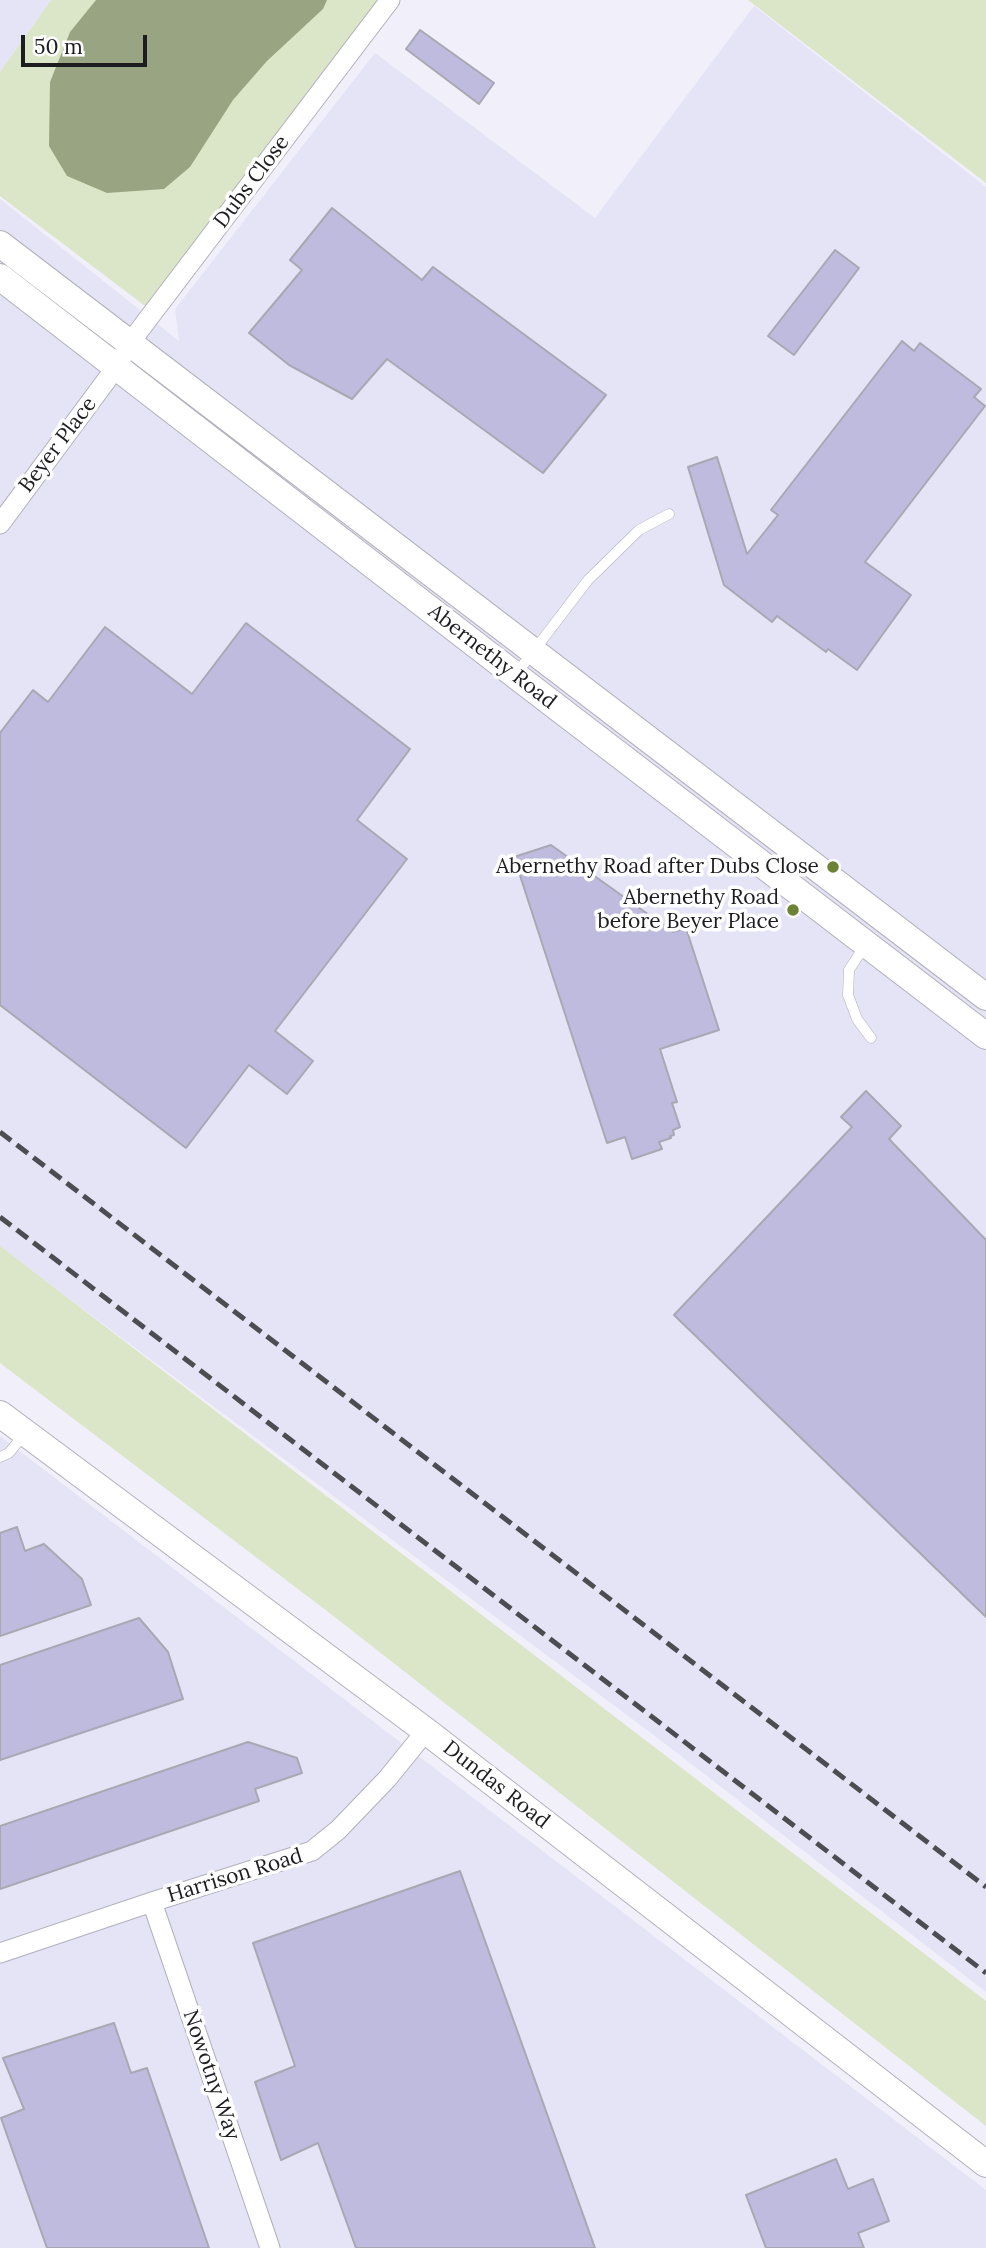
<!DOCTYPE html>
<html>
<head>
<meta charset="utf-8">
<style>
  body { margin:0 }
  #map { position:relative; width:986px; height:2248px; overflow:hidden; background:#f0effa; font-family:Lora,serif }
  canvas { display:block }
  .scale { position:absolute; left:21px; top:35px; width:126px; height:32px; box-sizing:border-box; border:4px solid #1d1d20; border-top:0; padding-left:9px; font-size:21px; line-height:24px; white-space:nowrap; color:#1d1d20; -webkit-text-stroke:5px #fefefe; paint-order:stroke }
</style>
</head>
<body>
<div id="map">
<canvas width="986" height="2248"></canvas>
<div class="scale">50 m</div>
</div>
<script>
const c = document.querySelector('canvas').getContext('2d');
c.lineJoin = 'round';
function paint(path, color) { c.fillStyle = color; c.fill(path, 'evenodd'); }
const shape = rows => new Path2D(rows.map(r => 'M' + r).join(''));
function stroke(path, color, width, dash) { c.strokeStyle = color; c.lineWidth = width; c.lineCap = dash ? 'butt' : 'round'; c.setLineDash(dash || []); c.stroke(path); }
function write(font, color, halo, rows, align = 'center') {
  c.font = font + ' Lora,serif'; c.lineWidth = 7; c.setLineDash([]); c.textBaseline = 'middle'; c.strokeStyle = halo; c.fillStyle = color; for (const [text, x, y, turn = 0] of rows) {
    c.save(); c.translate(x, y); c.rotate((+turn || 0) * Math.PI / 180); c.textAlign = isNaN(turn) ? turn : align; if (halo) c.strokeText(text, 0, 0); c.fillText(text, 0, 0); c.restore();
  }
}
paint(shape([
  [0,0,51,0,0,72],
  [754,6,986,187,986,1992,659,1739,0,1247,0,199,179,341,175,309,375,53,595,218],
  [0,1436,986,2190,986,2248,0,2248]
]), '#e5e4f6');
paint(shape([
  [51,0,390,0,153,312,0,196,0,72],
  [748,0,986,0,986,183],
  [0,1246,986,2001,986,2126,327,1611,0,1363]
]), '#dbe6c8');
paint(shape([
  [96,0,327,0,323,9,267,61,233,100,190,167,164,189,107,193,67,176,49,146,50,82,70,32]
]), '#99a582');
const building = shape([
  [420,30,494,83,479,104,406,49,420,30],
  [332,208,422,280,433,267,606,395,543,473,387,359,352,399,289,365,249,333,302,270,290,260,332,208],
  [835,250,859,268,794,355,768,336,835,250],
  [902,341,914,351,920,343,981,389,974,397,985,406,865,562,911,595,857,670,828,649,826,652,777,616,772,622,724,585,688,467,717,457,747,554,778,515,771,510,902,341],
  [246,623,410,749,357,820,407,859,275,1031,313,1061,287,1094,249,1065,186,1148,0,1005,0,733,33,690,48,702,105,627,192,694,246,623],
  [551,845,673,932,686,928,719,1030,660,1049,677,1102,672,1103,680,1127,673,1130,674,1135,670,1136,671,1138,659,1142,662,1149,632,1159,625,1137,607,1143,514,857,551,845],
  [866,1091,901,1126,889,1139,986,1240,986,1617,674,1315,852,1127,841,1117,866,1091],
  [17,1527,25,1551,44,1544,82,1579,91,1605,0,1636,0,1533,17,1527],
  [139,1618,168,1652,183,1699,0,1760,0,1665,139,1618],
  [248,1742,297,1758,302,1773,255,1789,259,1801,0,1889,0,1826,248,1742],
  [460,1871,595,2248,356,2248,318,2143,281,2160,255,2082,295,2066,253,1943,460,1871],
  [114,2023,131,2073,147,2068,209,2248,47,2248,1,2118,24,2109,3,2058,114,2023],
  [836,2159,848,2189,873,2179,889,2221,858,2233,864,2248,766,2248,746,2195,836,2159]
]);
paint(building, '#bfbbdf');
stroke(building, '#a9a8b2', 2);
const service = shape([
  [516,674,588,580,639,530,669,514],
  [866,944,849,970,848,995,857,1019,871,1038],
  [0,1457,9,1453,24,1434]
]);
const minor = shape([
  [0,524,117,366,129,344,390,0],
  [152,1902,270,2248],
  [0,1953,152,1902,312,1851,338,1830,387,1779,426,1731]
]);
const secondary = shape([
  [0,244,986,997],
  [0,277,515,675,986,1036],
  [0,1414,426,1731,986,2164]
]);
stroke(service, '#b1b0bb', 11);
stroke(minor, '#b1b0bb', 21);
stroke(secondary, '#b1b0bb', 28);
stroke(service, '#fff', 10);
stroke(minor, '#fff', 19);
stroke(secondary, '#fff', 26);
stroke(shape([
  [0,1132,986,1887],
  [0,1217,986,1973]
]), '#4d4d51', 5, [14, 7]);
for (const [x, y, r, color] of [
  [833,867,7,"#6c8335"],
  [793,910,7,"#6c8335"]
]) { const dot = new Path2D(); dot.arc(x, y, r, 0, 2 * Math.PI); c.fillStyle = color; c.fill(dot); stroke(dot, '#fefefe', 2.5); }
write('21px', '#1d1d20', '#fefefe', [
  ["Dubs Close",252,182,-53],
  ["Beyer Place",58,445,-53],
  ["Abernethy Road",492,657,38],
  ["Dundas Road",496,1785,38],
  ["Harrison Road",235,1876,-17],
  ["Nowotny Way",211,2075,71]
]);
write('21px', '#1d1d20', '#fefefe', [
  ["Abernethy Road after Dubs Close",819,867],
  ["Abernethy Road",779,898],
  ["before Beyer Place",779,922]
], 'right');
</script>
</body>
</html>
